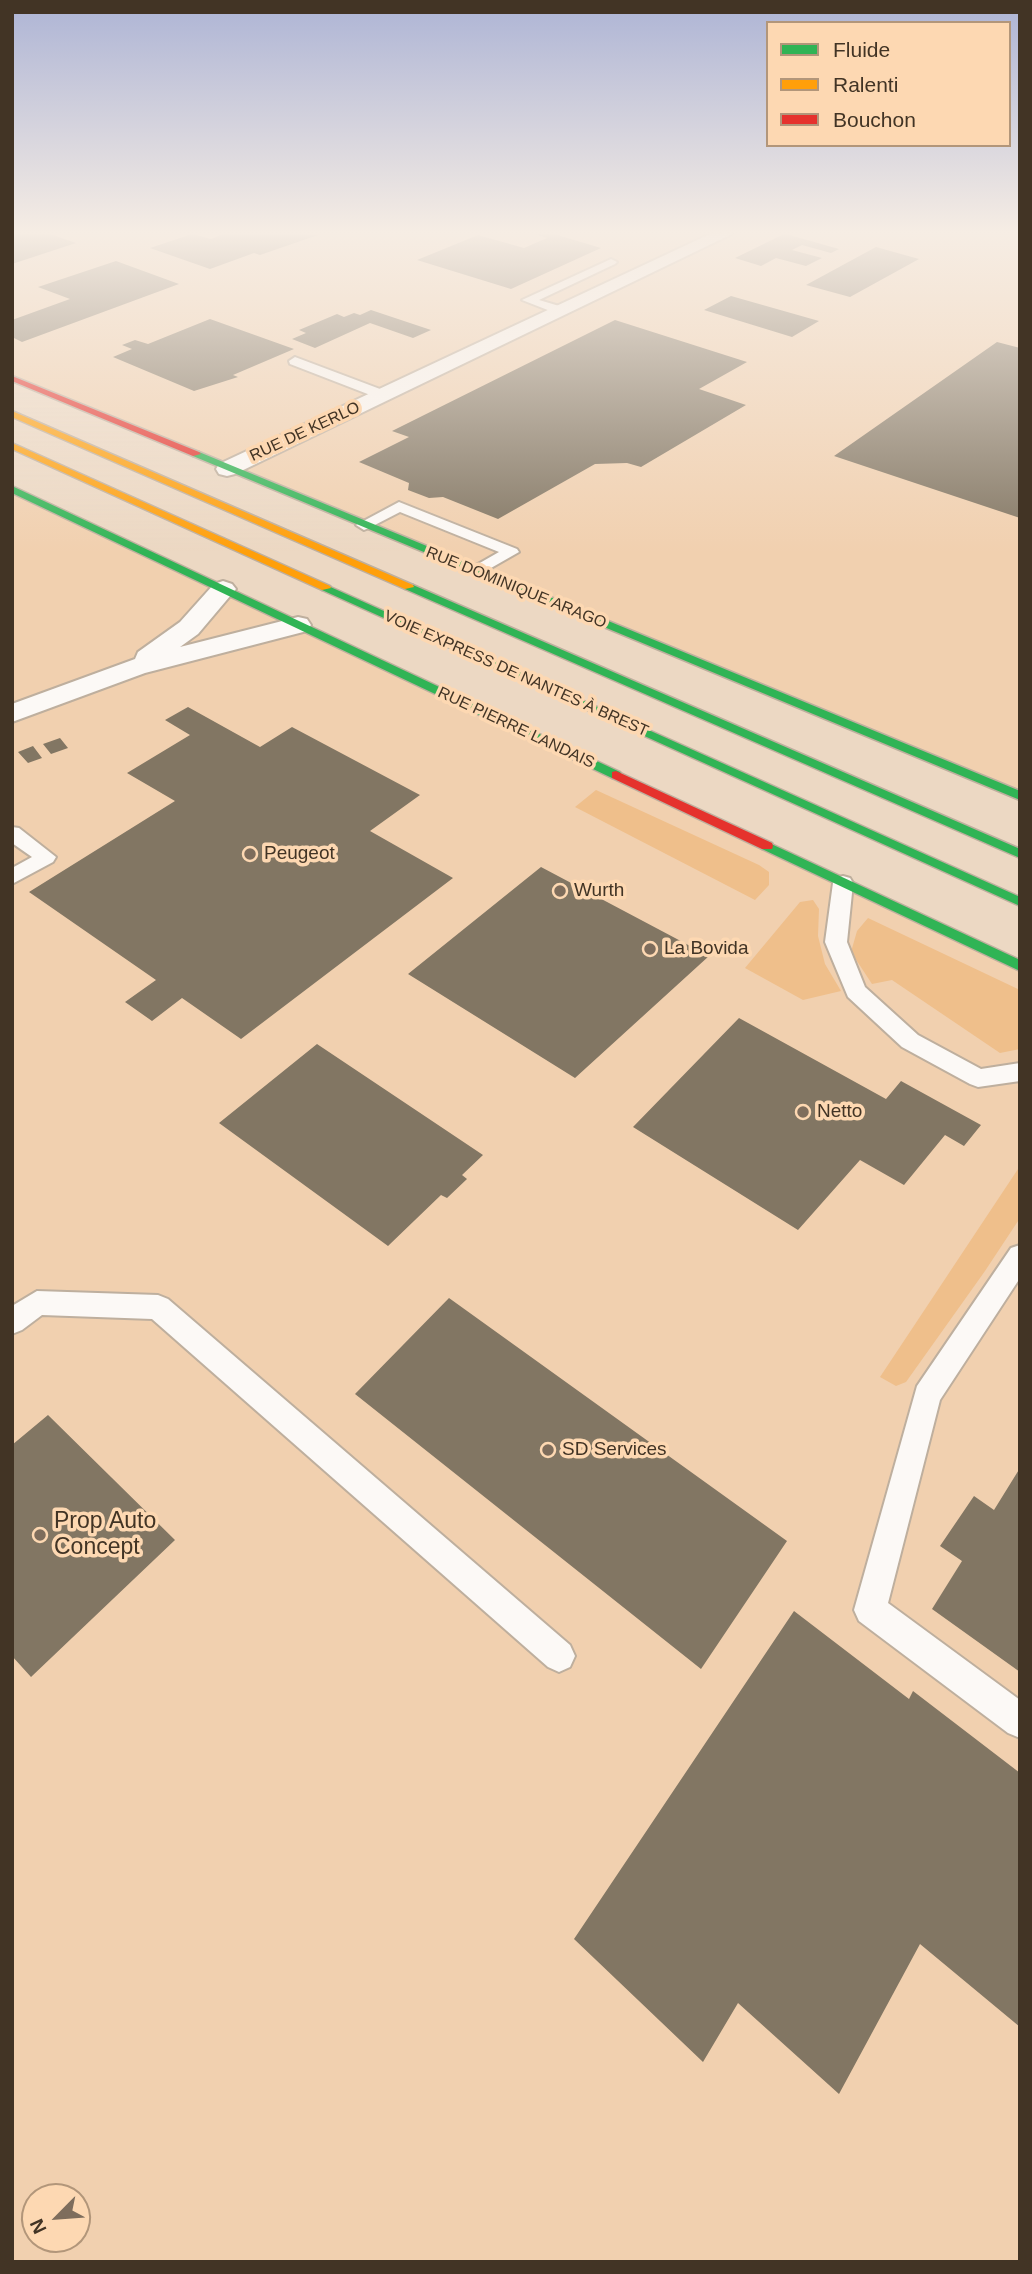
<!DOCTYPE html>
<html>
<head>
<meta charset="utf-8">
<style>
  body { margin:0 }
  #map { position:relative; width:1032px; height:2274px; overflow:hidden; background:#ecd8c3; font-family:Helvetica,sans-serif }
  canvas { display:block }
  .frame { position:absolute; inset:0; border:14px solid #423425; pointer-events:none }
  .legend { position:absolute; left:766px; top:21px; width:245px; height:126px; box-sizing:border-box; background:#fdd8b2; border:2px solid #b2967a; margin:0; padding:9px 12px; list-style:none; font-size:21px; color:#423425 }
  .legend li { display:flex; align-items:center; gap:14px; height:35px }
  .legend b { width:35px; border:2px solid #b2967a }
  .north { position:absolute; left:21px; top:2183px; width:70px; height:70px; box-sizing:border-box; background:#fdd8b2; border:2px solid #b2967a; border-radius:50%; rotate:245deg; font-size:19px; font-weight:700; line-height:28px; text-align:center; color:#423425 }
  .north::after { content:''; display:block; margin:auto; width:24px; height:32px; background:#7e6d5c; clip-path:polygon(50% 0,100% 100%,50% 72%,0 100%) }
</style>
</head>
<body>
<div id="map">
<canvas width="1032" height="2274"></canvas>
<div class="frame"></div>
<ul class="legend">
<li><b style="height:9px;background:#30b455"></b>Fluide</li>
<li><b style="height:9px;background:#ff9f0a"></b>Ralenti</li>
<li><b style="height:9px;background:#e5322d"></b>Bouchon</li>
</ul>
<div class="north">N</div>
</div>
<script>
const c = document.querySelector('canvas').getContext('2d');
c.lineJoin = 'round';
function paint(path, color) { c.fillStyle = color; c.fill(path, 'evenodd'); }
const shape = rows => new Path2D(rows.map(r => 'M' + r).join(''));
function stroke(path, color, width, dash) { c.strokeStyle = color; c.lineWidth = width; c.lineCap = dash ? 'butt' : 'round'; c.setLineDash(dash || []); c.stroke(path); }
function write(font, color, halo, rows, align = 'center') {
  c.font = font + ' Helvetica,sans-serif'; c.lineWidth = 7; c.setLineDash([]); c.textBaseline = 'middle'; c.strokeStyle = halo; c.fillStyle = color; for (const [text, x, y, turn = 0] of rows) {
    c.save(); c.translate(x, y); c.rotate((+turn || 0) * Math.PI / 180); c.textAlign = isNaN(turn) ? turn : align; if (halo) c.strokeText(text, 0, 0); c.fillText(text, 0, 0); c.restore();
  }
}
paint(shape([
  [12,234,1020,234,1020,796,12,378],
  [12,489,1020,966,1020,2262,12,2262],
  [35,2197,77,2197,77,2239,35,2239]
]), '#f1d0af');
paint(shape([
  [596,790,759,865,769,872,769,885,755,900,575,807],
  [813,900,819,909,818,936,825,964,841,991,803,1000,745,968,800,902],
  [868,918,1020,990,1020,1049,1000,1053,892,980,872,984,851,952,857,931],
  [1020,1166,1020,1218,985,1271,906,1382,896,1386,880,1377]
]), '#efbf8b');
paint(shape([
  [12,234,50,234,76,243,12,264],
  [192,234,211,239,224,234,318,235,260,255,254,253,210,269,150,248],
  [536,234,554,234,601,248,511,289,417,260,478,235,524,248,547,238],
  [784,234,786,234,839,249,831,253,802,245,792,250,822,258,806,266,776,258,761,266,735,258],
  [876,247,919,259,850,297,806,285],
  [116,261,179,284,22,342,12,337,12,320,70,299,38,287],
  [731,296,819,321,792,337,704,310],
  [371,310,431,330,413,338,370,323,315,348,292,339,306,333,299,330,337,314,344,317,354,313,360,315],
  [210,319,294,349,233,375,238,377,194,391,113,357,132,349,122,345,135,340,148,344],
  [615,320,747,362,699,389,746,405,641,467,627,463,595,464,498,519,443,497,429,498,408,490,409,483,359,462,409,437,392,431],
  [997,342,1020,348,1020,518,834,456],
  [188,707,260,747,292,727,420,795,370,831,453,878,241,1039,182,998,152,1021,125,1002,156,980,29,892,175,801,127,773,190,735,165,720],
  [60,738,68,748,51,754,43,744],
  [33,746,42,758,28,763,18,752],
  [541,867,709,956,575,1078,408,974],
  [739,1018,886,1099,901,1081,981,1125,964,1146,945,1135,904,1185,860,1160,798,1230,633,1127],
  [317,1044,483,1155,462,1175,467,1179,447,1198,441,1195,388,1246,219,1123],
  [449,1298,787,1541,701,1669,355,1394],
  [48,1415,175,1540,31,1677,12,1656,12,1445],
  [1020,1468,1020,1672,932,1609,962,1561,940,1546,974,1496,994,1510],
  [794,1611,909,1699,913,1691,1020,1773,1020,2027,920,1944,839,2094,738,2003,703,2062,574,1939]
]), '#827663');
const lane = shape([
  [611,259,617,262,615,264,539,300,566,308,566,314,558,314,522,300,611,259],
  [295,357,388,392,390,395,388,398,378,398,290,364,289,361,295,357],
  [399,502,517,549,519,552,477,576,469,571,471,568,499,552,400,512,369,528,364,530,356,525,399,502],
  [12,827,19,828,56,857,53,862,12,884,12,868,32,857,12,843,12,827],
  [843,876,850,878,853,883,847,942,865,987,918,1035,981,1069,1020,1063,1020,1081,978,1087,970,1084,902,1047,848,997,825,942,833,883,836,878,843,876],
  [1020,1245,1020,1278,940,1400,888,1603,1020,1700,1020,1738,1008,1733,859,1621,854,1610,917,1386,1011,1248,1020,1245],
  [37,1291,158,1295,168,1299,570,1645,575,1656,570,1667,559,1672,548,1667,152,1319,42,1315,22,1330,12,1334,12,1306,37,1291]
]);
const street = shape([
  [710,234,732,234,235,474,227,476,219,474,216,469,219,464,710,234],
  [223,581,232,584,236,589,198,634,180,647,298,617,307,619,311,625,307,631,145,673,12,722,12,704,135,659,138,652,180,622,214,584,223,581]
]);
const fast = shape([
  [193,452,199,452,1020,791,1020,800,193,456,193,452],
  [12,486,620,772,622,775,620,778,612,778,12,493,12,486],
  [326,585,1020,897,1020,906,322,590,321,588,326,585],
  [405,585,413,585,1020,849,1020,858,405,589,405,585],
  [767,842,1020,960,1020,971,762,849,761,846,767,842]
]);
const slow = shape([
  [12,411,413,585,414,587,405,589,12,417,12,411],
  [12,443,330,586,331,588,322,590,12,449,12,443]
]);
const jam = shape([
  [12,376,199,452,201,454,193,456,12,381,12,376],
  [616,771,772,843,773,846,772,849,762,849,612,778,612,772,616,771]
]);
stroke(lane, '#beaf9e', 4);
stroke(street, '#beaf9e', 4);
stroke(fast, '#beaf9e', 3);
stroke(slow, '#beaf9e', 3);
stroke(jam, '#beaf9e', 3);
paint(lane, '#fcf9f6');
paint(street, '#fcf9f6');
paint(fast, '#30b455');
paint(slow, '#ff9f0a');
paint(jam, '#e5322d');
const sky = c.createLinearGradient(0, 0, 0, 553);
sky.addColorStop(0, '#adb4d5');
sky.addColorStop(0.42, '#f6ede4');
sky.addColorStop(1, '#f6ede400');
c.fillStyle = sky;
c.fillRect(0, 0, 1032, 553);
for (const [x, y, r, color] of [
  [250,854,7,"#7e6d5c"],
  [560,891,7,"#7e6d5c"],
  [650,949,7,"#7e6d5c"],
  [803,1112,7,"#7e6d5c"],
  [548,1450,7,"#7e6d5c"],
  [40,1535,7,"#7e6d5c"]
]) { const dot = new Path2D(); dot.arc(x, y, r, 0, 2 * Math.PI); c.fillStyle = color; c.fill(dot); stroke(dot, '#fdd8b2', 2.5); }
write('16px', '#423425', '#fdd8b2', [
  ["RUE DE KERLO",305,432,-25],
  ["RUE DOMINIQUE ARAGO",516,588,22],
  ["VOIE EXPRESS DE NANTES À BREST",516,674,24],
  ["RUE PIERRE LANDAIS",516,728,25]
]);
write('19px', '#423425', '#fdd8b2', [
  ["Peugeot",264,854],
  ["Wurth",574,891],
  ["La Bovida",664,949],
  ["Netto",817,1112],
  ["SD Services",562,1450]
], 'left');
write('23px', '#423425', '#fdd8b2', [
  ["Prop Auto",54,1522],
  ["Concept",54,1548]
], 'left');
</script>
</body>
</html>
